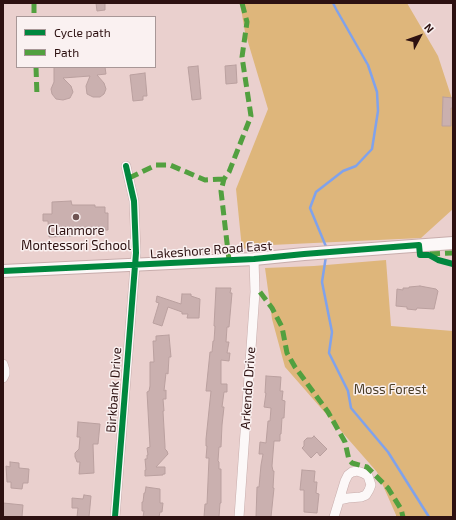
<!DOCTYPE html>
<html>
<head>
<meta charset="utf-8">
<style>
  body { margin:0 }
  #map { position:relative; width:456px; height:520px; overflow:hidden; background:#ead0ce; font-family:"Exo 2",sans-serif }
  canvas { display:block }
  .frame { position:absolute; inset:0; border:4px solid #2d1111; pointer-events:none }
  .legend { position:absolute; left:16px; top:16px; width:140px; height:52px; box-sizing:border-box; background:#faf1f1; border:1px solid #a89797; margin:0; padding:5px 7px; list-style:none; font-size:12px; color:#2d1111 }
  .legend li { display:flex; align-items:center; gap:8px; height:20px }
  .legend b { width:20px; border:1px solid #a89797 }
  .north { position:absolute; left:400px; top:16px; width:40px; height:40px; -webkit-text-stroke:3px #faf1f1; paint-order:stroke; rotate:49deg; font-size:11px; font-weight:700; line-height:16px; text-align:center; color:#2d1111 }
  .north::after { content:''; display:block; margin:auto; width:14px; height:18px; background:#2d1111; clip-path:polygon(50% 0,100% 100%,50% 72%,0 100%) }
</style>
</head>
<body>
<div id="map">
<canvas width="456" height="520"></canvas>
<div class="frame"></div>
<ul class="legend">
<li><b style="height:5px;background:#00873e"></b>Cycle path</li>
<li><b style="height:5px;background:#52a03f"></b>Path</li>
</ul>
<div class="north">N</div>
</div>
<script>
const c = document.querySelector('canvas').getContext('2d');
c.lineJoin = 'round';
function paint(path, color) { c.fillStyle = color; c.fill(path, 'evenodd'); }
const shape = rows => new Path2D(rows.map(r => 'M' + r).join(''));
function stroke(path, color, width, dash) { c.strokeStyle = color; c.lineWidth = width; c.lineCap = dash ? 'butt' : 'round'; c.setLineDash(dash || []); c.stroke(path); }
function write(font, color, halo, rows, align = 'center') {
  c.font = font + ' "Exo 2",sans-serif'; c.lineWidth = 3; c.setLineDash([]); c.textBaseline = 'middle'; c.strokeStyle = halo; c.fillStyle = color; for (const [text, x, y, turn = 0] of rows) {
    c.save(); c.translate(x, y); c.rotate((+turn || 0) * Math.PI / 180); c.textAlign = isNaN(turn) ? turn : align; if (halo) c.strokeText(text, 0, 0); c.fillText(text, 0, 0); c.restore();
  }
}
paint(shape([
  [240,3,407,3,438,56,453,102,453,209,421,238,271,245,242,249,236,189,268,109,245,32],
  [386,260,391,326,453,331,453,517,396,517,396,515,377,472,285,367,282,356,272,319,265,268,314,266]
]), '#deb67b');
stroke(shape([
  [327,249,310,208,316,192,343,171,356,166,372,149,378,111,377,92,368,65,336,9,333,3],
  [326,256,322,282,332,332,329,353,348,391,351,408,388,452,429,517]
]), '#80a2eb', 2.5);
const building = shape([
  [96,3,105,3,105,10,97,11,96,3],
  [236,65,237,83,226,84,225,66,236,65],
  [198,66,201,99,192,100,188,67,198,66],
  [54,67,105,67,106,74,97,75,104,83,106,89,104,94,100,97,93,97,87,94,86,86,90,76,63,78,71,86,73,92,70,98,63,100,56,99,52,94,51,89,54,82,54,67],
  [145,73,147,96,143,96,143,100,133,101,130,75,145,73],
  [443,97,453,98,453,108,451,108,451,126,442,126,443,97],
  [71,201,72,205,95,205,95,207,105,207,105,213,108,213,108,230,93,231,93,228,72,229,73,236,49,237,48,221,43,221,43,214,52,214,52,202,71,201],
  [420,286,436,289,438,291,434,309,417,308,416,310,407,309,407,307,396,306,397,289,403,290,403,288,409,288,409,287,420,286],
  [216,288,231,288,230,293,232,293,229,327,227,327,226,342,229,342,227,353,230,353,229,361,221,360,221,384,227,384,227,392,224,392,222,407,224,407,222,425,221,447,219,447,218,461,219,462,219,469,221,469,221,503,220,503,219,517,204,517,205,504,207,504,209,458,206,458,207,446,206,446,206,439,211,391,206,391,210,352,212,352,213,341,214,341,215,326,214,326,216,288],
  [182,294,191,294,191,296,200,299,199,318,187,318,188,314,182,314,182,312,168,307,162,326,153,323,159,303,156,302,157,296,181,304,182,294],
  [169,335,171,357,169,357,168,374,166,373,164,391,166,390,166,399,163,399,164,411,163,411,165,446,165,449,167,451,168,454,156,467,165,467,165,474,163,474,163,475,145,476,145,470,146,470,145,459,147,459,147,455,148,455,147,448,150,447,147,392,149,391,150,386,150,362,154,362,153,341,156,341,156,336,169,335],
  [266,376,281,377,280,391,283,391,282,400,285,401,284,418,282,418,281,434,280,434,280,441,274,441,272,466,273,471,274,471,273,488,274,488,271,517,256,517,257,487,259,487,261,465,263,454,259,454,260,442,266,443,268,421,270,421,271,408,264,407,266,393,265,393,266,376],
  [78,422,100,424,98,444,93,444,94,473,79,474,80,462,77,462,76,459,75,457,75,453,79,449,80,437,77,437,78,422],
  [314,436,327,449,320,456,317,452,311,458,302,448,304,446,304,441,307,438,312,438,314,436],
  [10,462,19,463,19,468,29,469,28,483,23,483,22,489,11,488,11,482,7,482,6,466,10,467,10,462],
  [302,470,315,471,314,482,317,482,316,493,319,494,317,513,304,512,304,490,300,490,302,470],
  [146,487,160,489,160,503,163,503,162,512,160,512,159,517,143,517,144,511,142,511,142,502,143,502,144,493,145,493,146,487],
  [84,495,91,496,89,517,77,517,78,508,72,508,72,498,83,499,84,495],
  [3,503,23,505,22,517,3,517,3,503]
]);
paint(building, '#cab0af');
stroke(building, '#baa09f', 1);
const minor = shape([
  [3,364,5,370,5,374,3,378],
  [115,517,136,253,134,201,126,166],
  [239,517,255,292,254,259],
  [334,517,345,481,348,475,352,472,357,471,363,473,368,476,371,485,369,490,366,495,361,497,348,498,339,500]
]);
const major = shape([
  [3,271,254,259,304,254,453,243]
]);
stroke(minor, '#c8adac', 10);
stroke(major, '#c8adac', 14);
stroke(minor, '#fcf8f8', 9);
stroke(major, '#fcf8f8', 12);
stroke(shape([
  [34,3,34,17],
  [36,67,37,96],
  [129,178,156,165,170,165,205,180,224,179],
  [430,254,453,253],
  [229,260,221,191,224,179,229,172,251,116,242,57,247,22,242,3],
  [260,292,272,308,282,327,287,353,295,367,328,412,345,442,349,460,352,463,367,467,388,488,401,509,403,517]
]), '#52a03f', 5, [10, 5]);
stroke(shape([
  [3,271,254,259,304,254,419,245,420,255,429,255,438,260,453,264],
  [115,517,136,253,134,201,126,166]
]), '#00873e', 6);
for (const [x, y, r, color] of [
  [76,217,4,"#6f5453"]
]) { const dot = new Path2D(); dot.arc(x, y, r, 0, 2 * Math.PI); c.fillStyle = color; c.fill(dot); stroke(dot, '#faf1f1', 1.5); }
write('13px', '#2d1111', '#faf1f1', [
  ["Clanmore",76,231],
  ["Montessori School",76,246]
]);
write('13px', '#2d1111', '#faf1f1', [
  ["Lakeshore Road East",211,250,-4],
  ["Arkendo Drive",248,388,-86],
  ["Birkbank Drive",114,390,-86]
]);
write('13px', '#4a3d26', '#faf1f1', [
  ["Moss Forest",390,390]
]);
</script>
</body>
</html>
